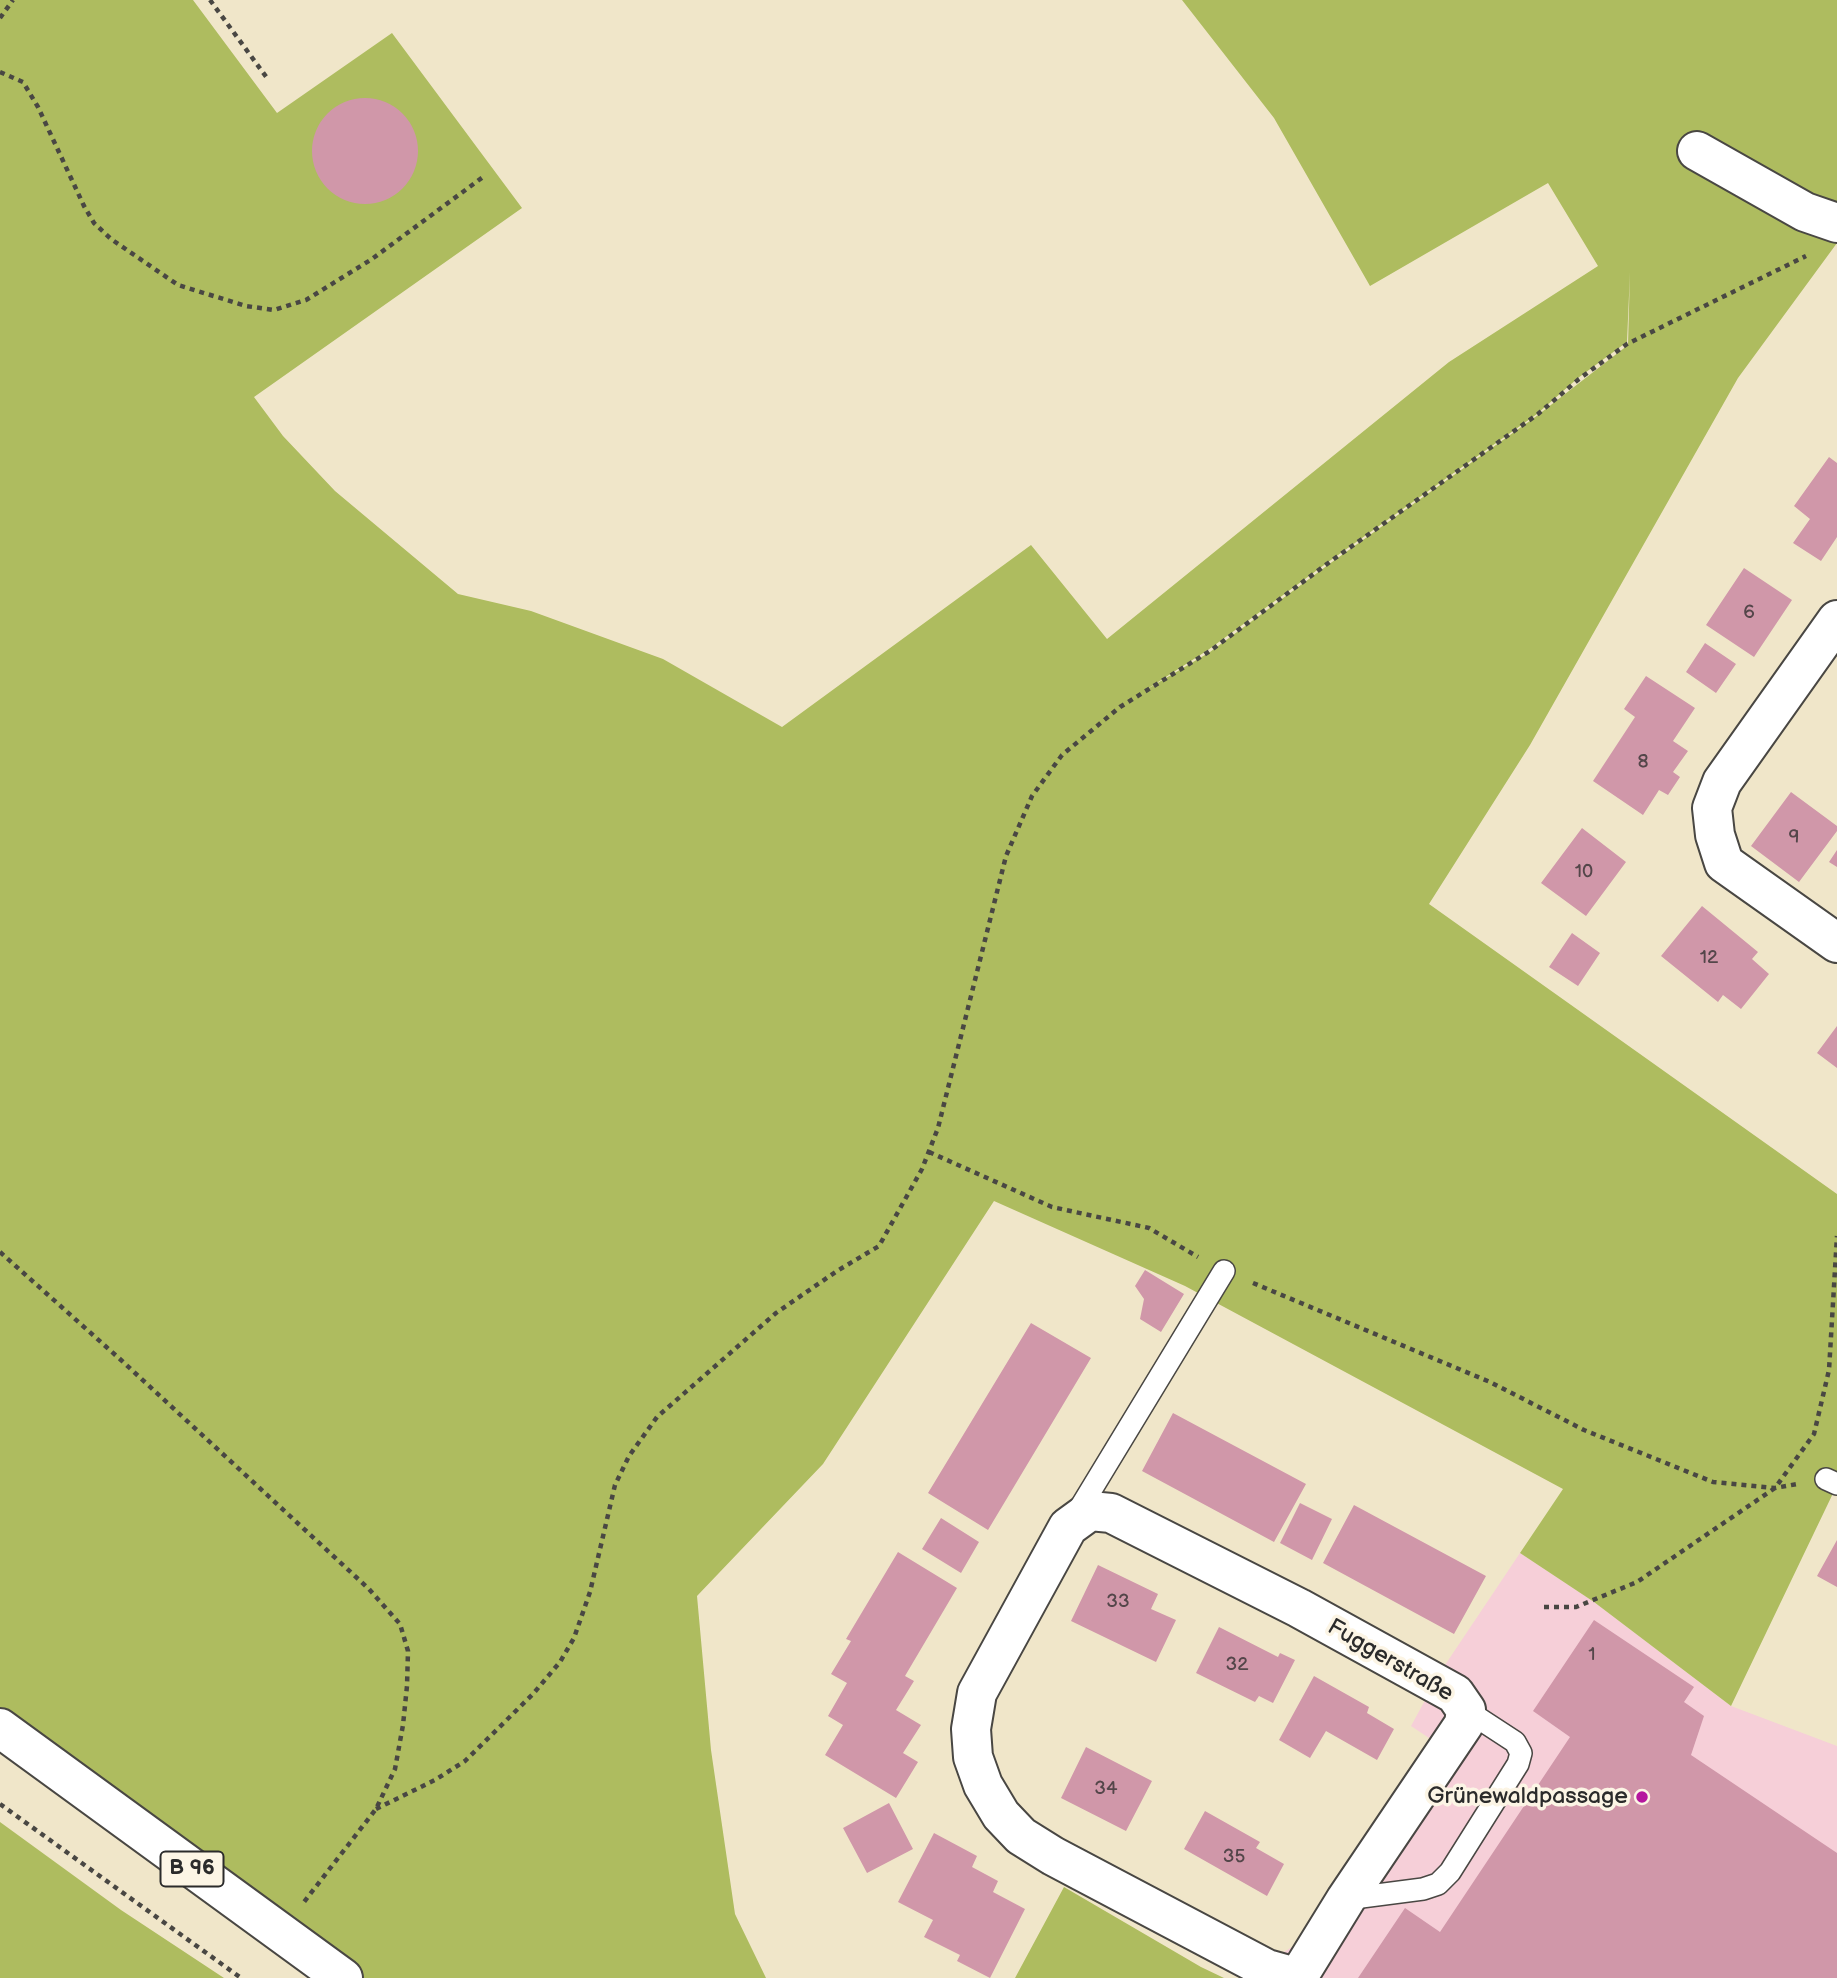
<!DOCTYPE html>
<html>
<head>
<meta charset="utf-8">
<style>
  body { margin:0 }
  canvas { display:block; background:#f0e6c9 }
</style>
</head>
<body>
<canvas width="1837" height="1978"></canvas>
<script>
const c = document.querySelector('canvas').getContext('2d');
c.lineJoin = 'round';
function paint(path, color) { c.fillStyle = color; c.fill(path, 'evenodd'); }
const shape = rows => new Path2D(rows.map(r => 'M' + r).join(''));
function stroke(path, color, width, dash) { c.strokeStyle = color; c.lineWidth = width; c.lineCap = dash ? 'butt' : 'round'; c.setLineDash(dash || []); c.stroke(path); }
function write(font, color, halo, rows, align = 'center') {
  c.font = font + ' "Balsamiq Sans",sans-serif'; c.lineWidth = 7; c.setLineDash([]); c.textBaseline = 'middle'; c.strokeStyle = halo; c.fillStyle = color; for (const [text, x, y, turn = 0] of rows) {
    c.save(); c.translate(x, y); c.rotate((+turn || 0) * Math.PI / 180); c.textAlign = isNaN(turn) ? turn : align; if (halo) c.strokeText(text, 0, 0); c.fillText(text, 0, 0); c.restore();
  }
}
paint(shape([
  [1520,1553,1594,1602,1731,1706,1837,1746,1837,1978,1270,1978,1282,1953,1302,1941,1438,1744,1411,1726,1441,1671]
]), '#f6cfd8');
paint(shape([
  [0,0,193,0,277,113,392,33,522,208,254,397,283,436,335,491,458,594,531,611,663,659,782,727,1031,545,1107,639,1449,362,1598,266,1548,183,1370,286,1274,118,1182,0,1837,0,1837,243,1738,378,1530,745,1429,904,1837,1194,1837,1485,1731,1706,1594,1602,1520,1553,1563,1489,1185,1286,994,1201,823,1464,697,1596,711,1750,735,1914,766,1978,351,1978,0,1718],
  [1630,272,1628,345,1538,415,1332,562,1210,652,1144,691,1208,650,1331,560,1537,414,1578,378,1627,342],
  [0,1822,121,1910,224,1978,0,1978],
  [1064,1887,1201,1967,1224,1978,1015,1978]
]), '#aebc5f');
paint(shape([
  '312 151a53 53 0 1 1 106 0a53 53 0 1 1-106 0Z',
  [1829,457,1837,463,1837,537,1821,561,1793,543,1810,519,1794,506],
  [1744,568,1792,600,1754,657,1706,625],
  [1705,643,1736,664,1716,693,1686,672],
  [1646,676,1695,708,1673,741,1688,751,1673,772,1680,777,1668,795,1659,790,1643,815,1593,781,1635,717,1624,709],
  [1791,792,1837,826,1837,831,1799,882,1751,846],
  [1582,828,1626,862,1586,916,1541,883],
  [1837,850,1837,867,1829,862],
  [1702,906,1758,952,1752,959,1769,974,1741,1009,1723,995,1718,1002,1661,956],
  [1572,933,1600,953,1578,986,1549,967],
  [1837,1026,1837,1068,1817,1053],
  [1145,1270,1184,1294,1161,1332,1140,1319,1144,1299,1135,1286],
  [1031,1323,1091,1358,988,1530,928,1493],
  [1173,1413,1306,1484,1274,1542,1142,1471],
  [1300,1503,1332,1519,1312,1560,1280,1543],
  [1354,1505,1486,1576,1454,1634,1323,1563],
  [941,1518,979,1542,961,1573,922,1549],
  [1837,1540,1837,1587,1817,1576],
  [898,1552,957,1588,905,1676,914,1681,896,1710,921,1725,903,1753,918,1762,896,1798,825,1755,843,1725,828,1716,847,1683,831,1674,851,1641,846,1639],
  [1098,1565,1158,1594,1151,1609,1176,1620,1156,1662,1071,1621],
  [1594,1620,1694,1687,1684,1702,1704,1716,1691,1755,1837,1853,1837,1978,1358,1978,1405,1908,1440,1932,1570,1737,1533,1711],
  [1219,1627,1278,1657,1280,1653,1295,1660,1273,1703,1259,1696,1255,1702,1196,1673],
  [1314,1676,1369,1707,1367,1713,1394,1729,1377,1760,1326,1731,1310,1758,1279,1740],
  [1086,1747,1152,1781,1126,1831,1061,1798],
  [889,1803,913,1849,867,1873,843,1828],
  [1205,1811,1260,1842,1256,1848,1284,1864,1267,1896,1184,1849],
  [934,1833,977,1856,972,1867,998,1881,993,1892,1025,1909,990,1978,957,1961,960,1955,924,1937,933,1920,898,1902]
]), '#d097a9');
const service = shape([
  [1826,1479,1837,1484],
  [1074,1518,1224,1271],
  [1346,1899,1423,1889,1438,1884,1450,1872,1518,1764,1521,1753,1515,1742,1466,1710]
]);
const minor = shape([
  [1697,151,1805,212,1837,223],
  [1837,620,1722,782,1712,808,1715,835,1724,863,1837,943],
  [1298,1977,1346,1899,1464,1724,1466,1710,1455,1694,1299,1608,1111,1513,1090,1511,1068,1527,977,1693,971,1729,973,1757,983,1785,1001,1815,1021,1836,1053,1856,1267,1969,1299,1978]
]);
const primary = shape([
  [0,1728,343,1978]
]);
stroke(service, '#494743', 24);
stroke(minor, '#494743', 42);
stroke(primary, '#494743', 42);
stroke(shape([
  [210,0,267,78],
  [0,18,13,0],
  [0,72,23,82,38,107,84,206,94,223,111,239,178,285,246,306,274,310,306,300,372,259,483,177],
  [929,1152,1052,1207,1149,1228,1198,1257],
  [0,1252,121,1360,369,1589,400,1624,408,1651,407,1686,403,1725,395,1769,376,1809,304,1902],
  [1253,1283,1490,1382,1584,1430,1713,1482,1775,1488,1797,1484],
  [1544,1607,1576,1607,1637,1582,1775,1488,1814,1434,1829,1370,1837,1236],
  [0,1804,241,1978],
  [376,1809,435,1780,465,1761,533,1694,560,1662,574,1638,590,1592,615,1485,629,1456,657,1417,776,1313,837,1271,879,1246,922,1169,938,1128,1006,856,1032,796,1062,755,1120,707,1210,651,1331,561,1538,414,1579,379,1627,344,1806,256]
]), '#494743', 4.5, [5, 5]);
stroke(service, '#fff', 21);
stroke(minor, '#fff', 38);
stroke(primary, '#fff', 38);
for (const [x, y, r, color] of [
  [1642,1797,7,"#b5179e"]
]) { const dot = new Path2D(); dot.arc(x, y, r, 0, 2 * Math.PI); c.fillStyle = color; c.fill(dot); stroke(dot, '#fcf5e5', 2.5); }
write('19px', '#54464a', null, [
  ["6",1749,613],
  ["8",1643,762],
  ["9",1794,838],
  ["10",1584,872],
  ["12",1709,958],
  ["33",1118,1602],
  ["1",1592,1655],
  ["32",1237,1665],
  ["34",1106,1789],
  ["35",1234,1857]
]);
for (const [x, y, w] of [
  [192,1869,63]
]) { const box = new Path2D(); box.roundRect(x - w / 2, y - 17.5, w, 35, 5); c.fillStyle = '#fcf5e5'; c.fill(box); stroke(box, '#2b2b2b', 2); }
write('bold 21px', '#2b2b2b', null, [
  ["B 96",192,1869]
]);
write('23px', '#2b2b2b', '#fcf5e5', [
  ["Fuggerstraße",1390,1661,30]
]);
write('23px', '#2b2b2b', '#fcf5e5', [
  ["Grünewaldpassage",1628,1797]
], 'right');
</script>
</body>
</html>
